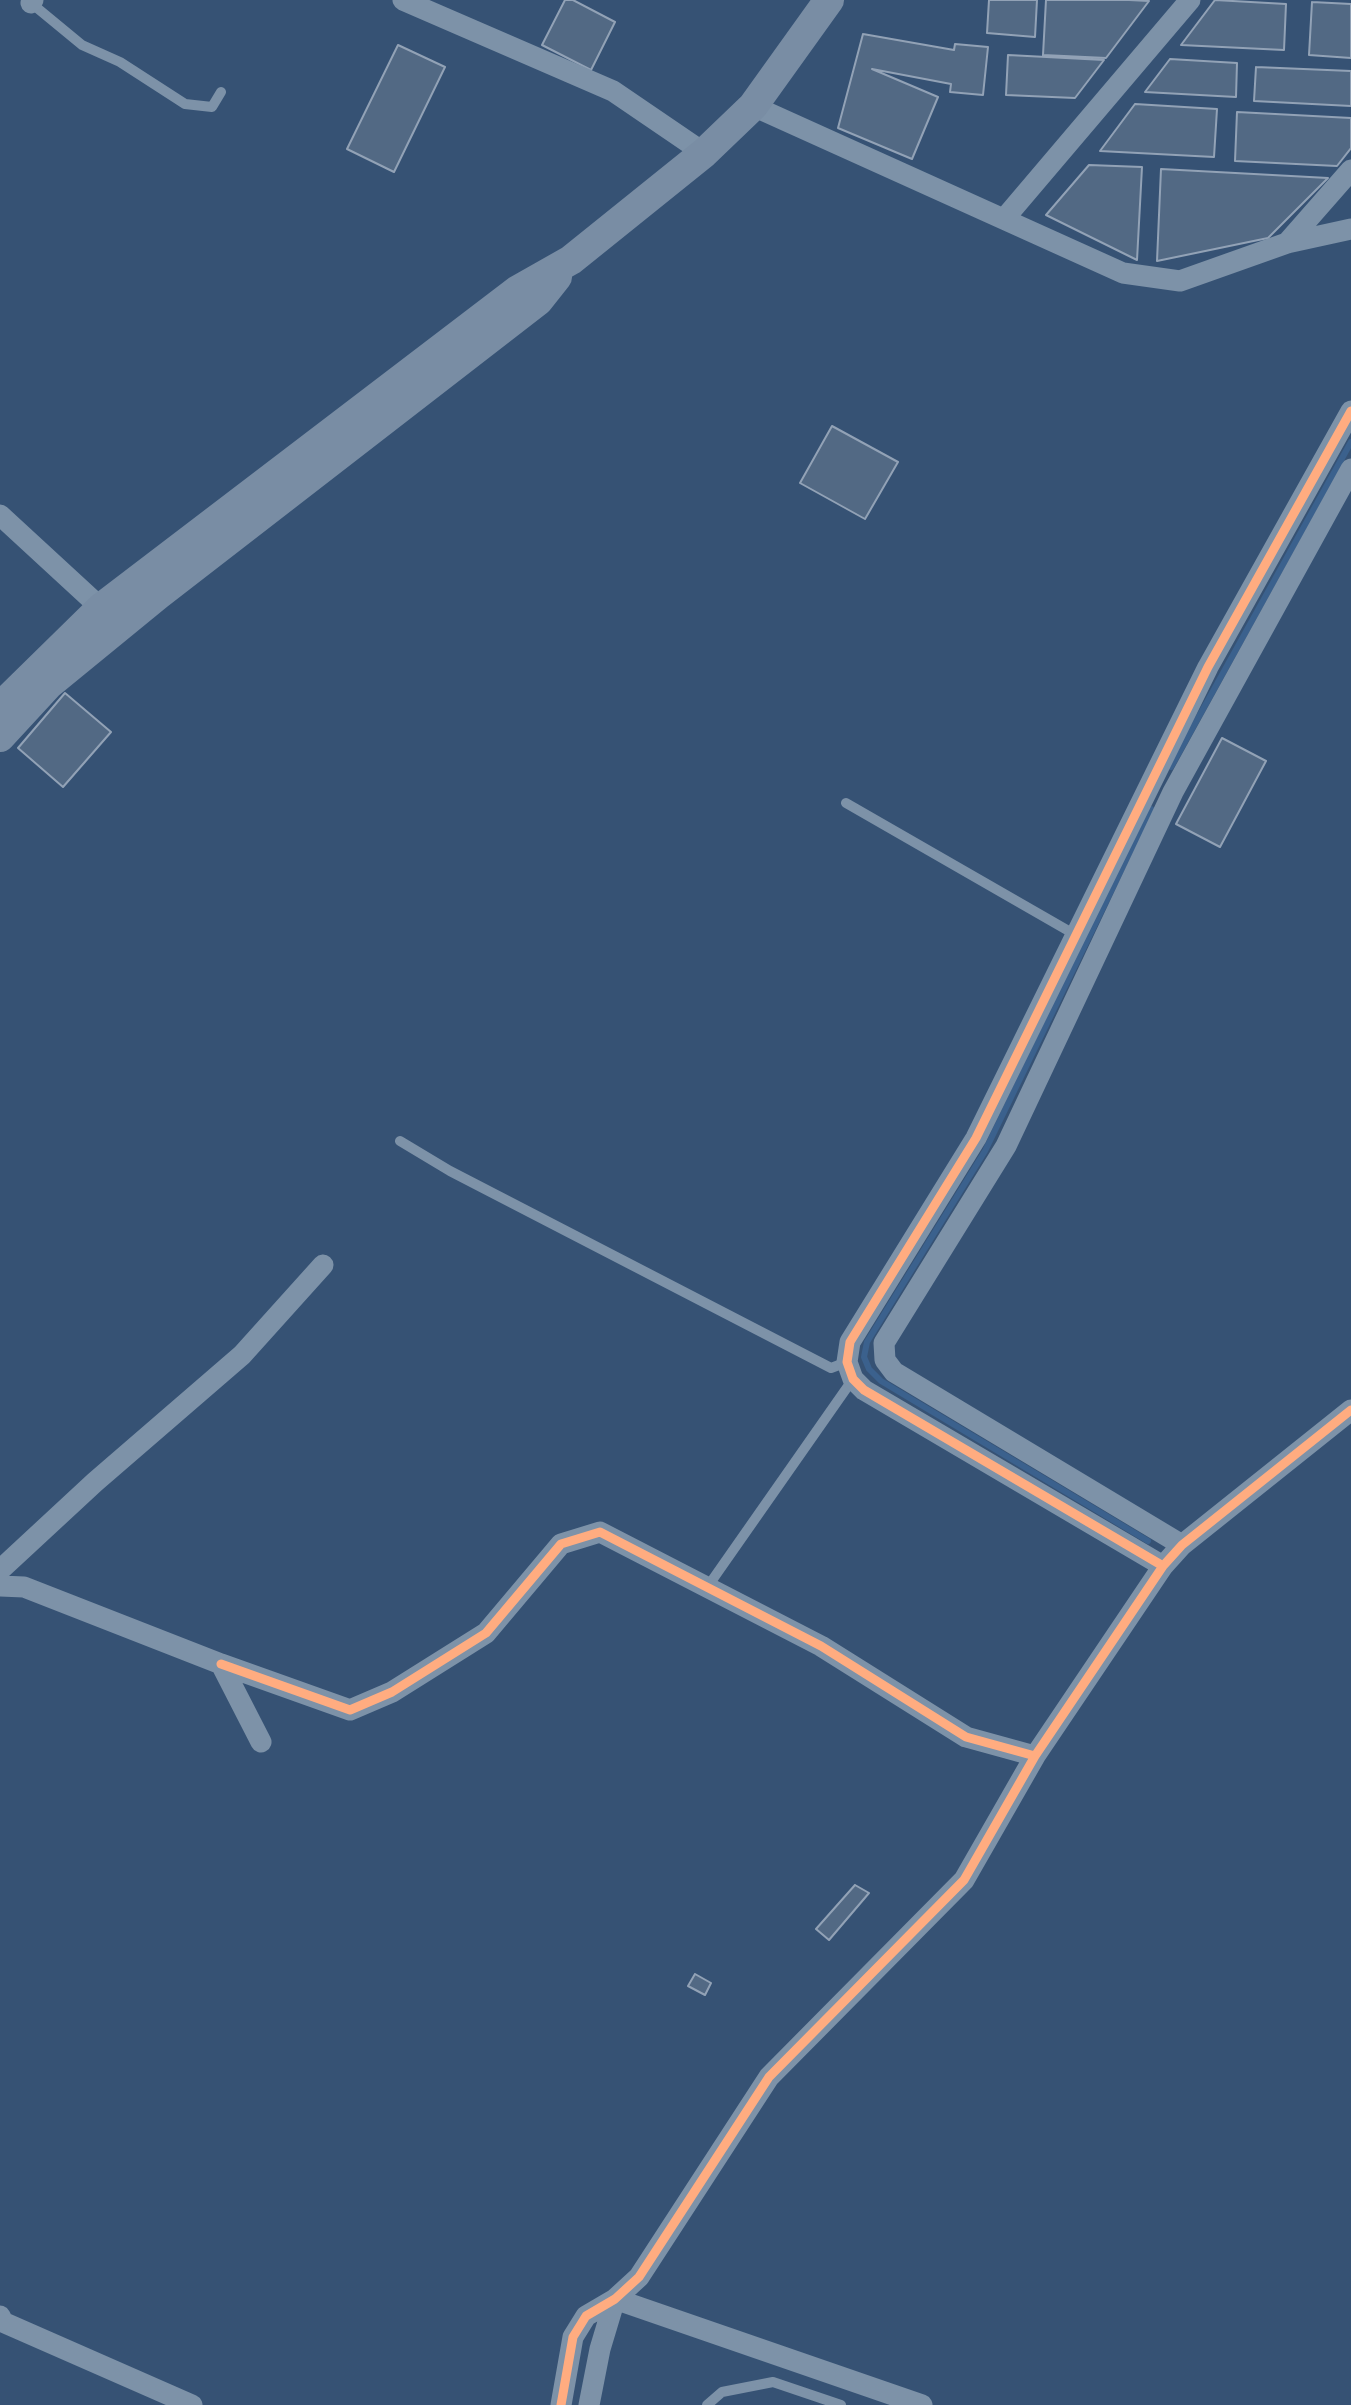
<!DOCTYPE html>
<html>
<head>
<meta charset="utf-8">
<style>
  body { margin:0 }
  canvas { display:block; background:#365274 }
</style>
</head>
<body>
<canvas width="1351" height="2405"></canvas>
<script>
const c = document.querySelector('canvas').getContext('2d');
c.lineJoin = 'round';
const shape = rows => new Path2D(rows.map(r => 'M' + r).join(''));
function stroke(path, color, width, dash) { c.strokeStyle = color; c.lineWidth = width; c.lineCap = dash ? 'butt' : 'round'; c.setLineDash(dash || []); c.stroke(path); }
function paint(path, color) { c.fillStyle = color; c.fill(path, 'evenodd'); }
stroke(shape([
  [1171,767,1351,442],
  [1148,1541,881,1381,869,1369,864,1357,867,1342,985,1151,1151,809]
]), '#3b618d', 6);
const building = shape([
  [565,0,573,0,615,22,591,70,542,45,565,0],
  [989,0,1037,0,1035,37,987,33,989,0],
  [1046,0,1129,0,1149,1,1106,58,1043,55,1046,0],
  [1215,0,1286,4,1284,50,1181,45,1215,0],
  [1312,2,1351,4,1351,58,1309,55,1312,2],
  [863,34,954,50,955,44,988,47,983,95,950,92,951,84,872,69,938,97,912,159,838,128,863,34],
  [398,45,445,67,394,172,347,149,398,45],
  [1008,55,1104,60,1075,98,1006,95,1008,55],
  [1170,59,1237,63,1236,97,1145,92,1170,59],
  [1256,67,1351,71,1351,106,1254,101,1256,67],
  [1135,104,1217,109,1214,157,1100,151,1135,104],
  [1237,112,1351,118,1351,148,1337,166,1235,161,1237,112],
  [1089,165,1142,167,1137,260,1046,215,1089,165],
  [1161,169,1328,178,1268,238,1157,261,1161,169],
  [832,426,898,462,865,519,800,483,832,426],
  [65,693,111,732,63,787,18,748,65,693],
  [1222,738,1266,761,1220,847,1176,824,1222,738],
  [855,1885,869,1893,829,1940,816,1929,855,1885],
  [695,1974,711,1983,705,1995,688,1986,695,1974]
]);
paint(building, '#526984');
stroke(building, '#92a2b6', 2);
stroke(shape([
  [31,3,82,45,120,62,185,104,212,107,221,92],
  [846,803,1074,934],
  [400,1141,450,1171,831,1368,847,1362],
  [706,1589,853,1379],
  [707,2405,722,2392,773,2382,841,2405]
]), '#7d92a8', 10);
stroke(shape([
  [403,0,613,91,704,153],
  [31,3,33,0],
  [753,106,1123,273,1180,281,1287,243,1351,229],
  [1004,219,1190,0],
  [1287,243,1351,170],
  [0,515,101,608],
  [1182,1545,894,1372,885,1360,884,1343,1006,1146,1173,792,1351,469],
  [1163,1566,864,1390,853,1379,847,1362,850,1342,976,1138,1208,667,1351,411],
  [0,1570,95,1482,242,1355,323,1265],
  [0,1586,24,1587,221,1664,261,1742],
  [221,1664,350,1710,392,1692,486,1633,561,1544,600,1532,821,1646,966,1737,1035,1756],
  [615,2299,922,2405],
  [0,2316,3,2322,192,2405],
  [561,2405,573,2337,586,2316,615,2299,639,2277,769,2077,964,1880,1035,1756,1163,1566,1182,1545,1351,1410],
  [589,2405,600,2349,615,2299]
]), '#7d92a8', 21);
stroke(shape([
  [0,707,101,608,518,290,571,260,704,153,753,106,829,0],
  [0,737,48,685,158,595,538,301,557,277]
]), '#798da4', 30);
stroke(shape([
  [1163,1566,864,1390,853,1379,847,1362,850,1342,976,1138,1208,667,1351,411],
  [221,1664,350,1710,392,1692,486,1633,561,1544,600,1532,821,1646,966,1737,1035,1756],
  [561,2405,573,2337,586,2316,615,2299,639,2277,769,2077,964,1880,1035,1756,1163,1566,1182,1545,1351,1410]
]), '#ffac80', 9);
</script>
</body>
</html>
